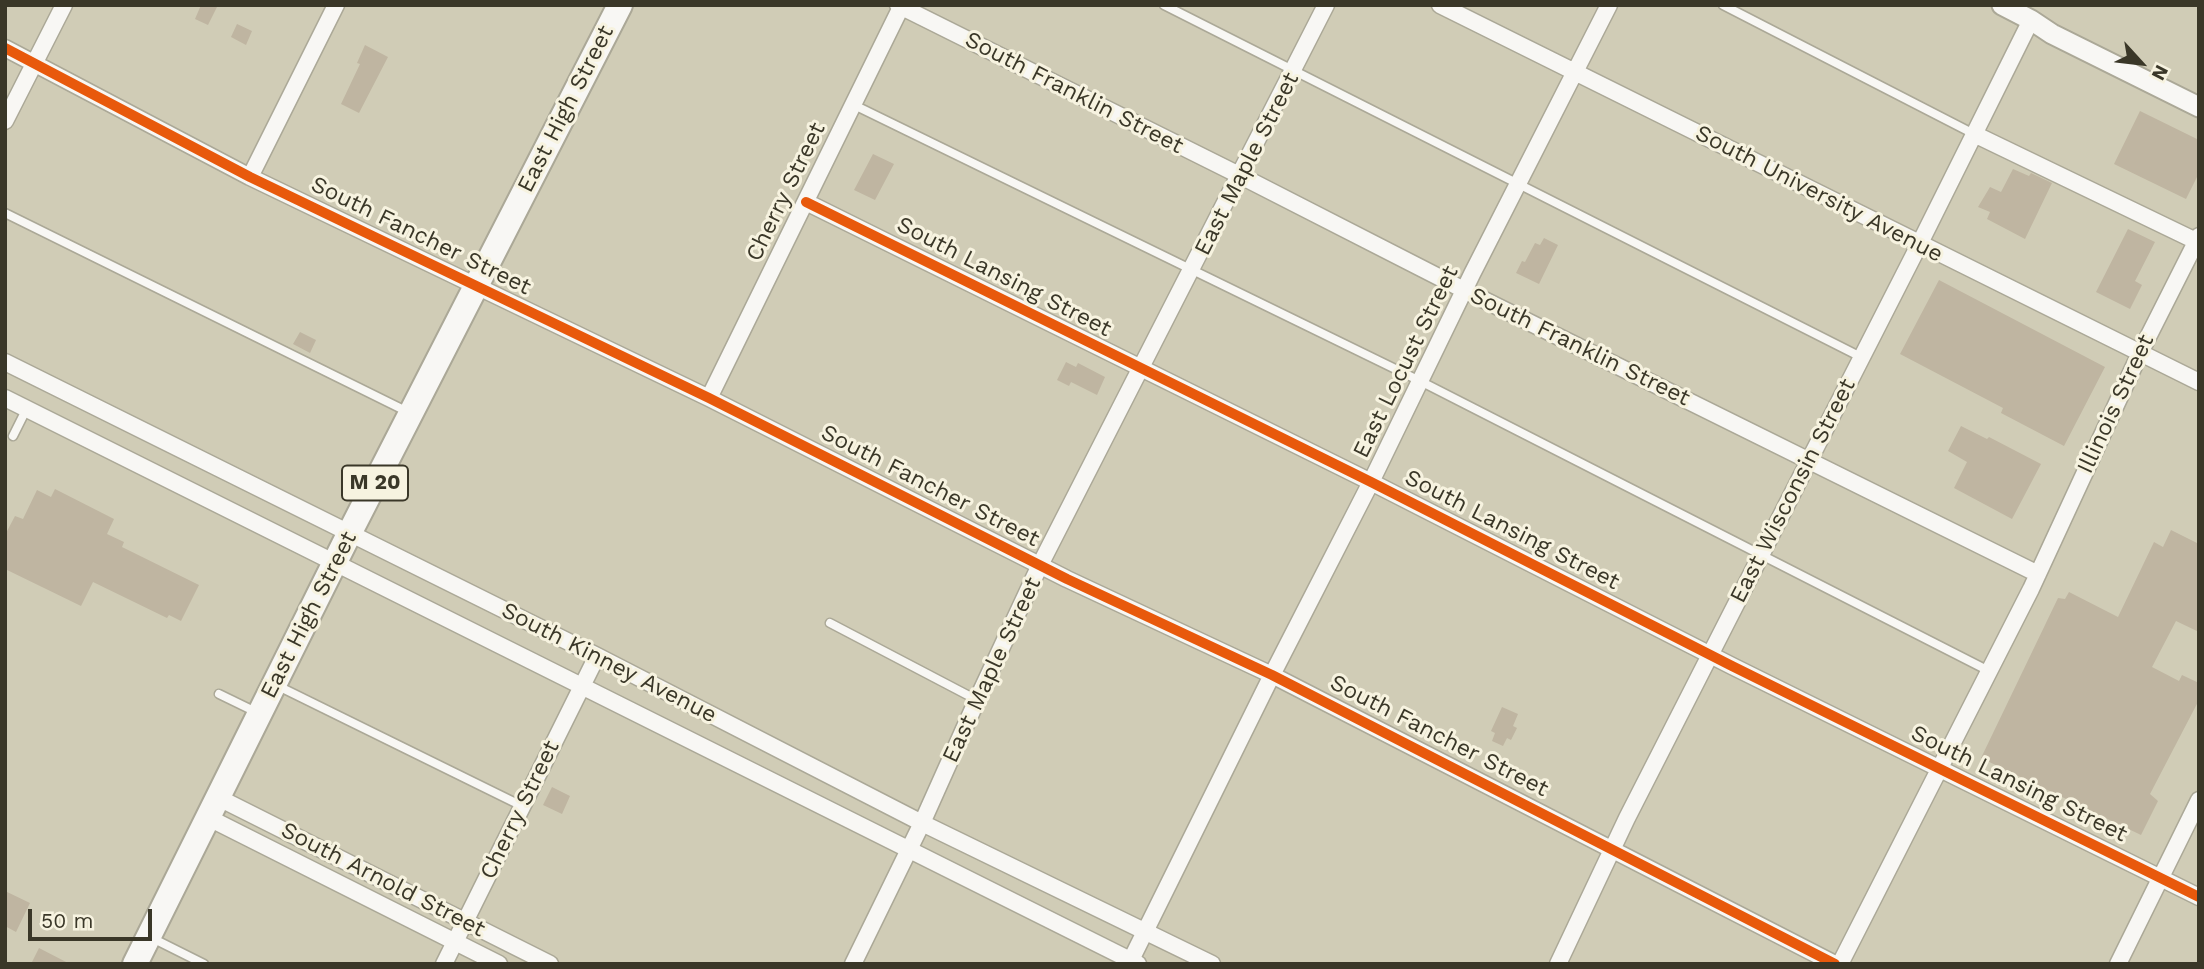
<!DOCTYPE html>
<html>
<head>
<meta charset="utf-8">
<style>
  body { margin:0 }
  #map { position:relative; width:2204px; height:969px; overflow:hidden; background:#d0ccb6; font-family:"Work Sans",sans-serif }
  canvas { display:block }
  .frame { position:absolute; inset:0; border:7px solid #3a3728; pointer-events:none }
  .north { position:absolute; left:2106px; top:28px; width:70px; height:70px; -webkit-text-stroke:5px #f7f3e0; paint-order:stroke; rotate:117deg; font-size:19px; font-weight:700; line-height:28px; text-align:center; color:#3a3728 }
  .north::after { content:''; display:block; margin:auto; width:24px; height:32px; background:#3a3728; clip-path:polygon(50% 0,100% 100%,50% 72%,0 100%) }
  .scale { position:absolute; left:28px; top:909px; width:124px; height:32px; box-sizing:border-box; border:4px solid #3a3728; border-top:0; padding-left:9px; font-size:21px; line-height:24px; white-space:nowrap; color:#3a3728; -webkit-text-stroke:5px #f7f3e0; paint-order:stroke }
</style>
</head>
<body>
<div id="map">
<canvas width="2204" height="969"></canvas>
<div class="frame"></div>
<div class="north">N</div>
<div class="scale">50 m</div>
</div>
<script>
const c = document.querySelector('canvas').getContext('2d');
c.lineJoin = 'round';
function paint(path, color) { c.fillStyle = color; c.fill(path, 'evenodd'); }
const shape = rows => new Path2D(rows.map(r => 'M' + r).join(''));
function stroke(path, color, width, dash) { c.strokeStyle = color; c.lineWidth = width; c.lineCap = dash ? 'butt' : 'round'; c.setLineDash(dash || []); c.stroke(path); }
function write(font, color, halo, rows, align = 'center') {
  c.font = font + ' "Work Sans",sans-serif'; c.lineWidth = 6; c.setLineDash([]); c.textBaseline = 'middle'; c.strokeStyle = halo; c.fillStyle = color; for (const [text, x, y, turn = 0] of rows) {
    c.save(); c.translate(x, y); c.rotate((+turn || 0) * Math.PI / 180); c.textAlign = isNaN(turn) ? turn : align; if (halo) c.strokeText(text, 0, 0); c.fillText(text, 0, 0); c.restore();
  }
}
paint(shape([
  [201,5,218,5,208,25,195,19],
  [237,24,252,31,246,45,231,37],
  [365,45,388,57,359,113,341,104,360,64,357,63],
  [2140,111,2199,140,2199,173,2186,199,2114,164],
  [873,154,894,164,875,200,854,190],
  [2013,169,2029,176,2031,173,2052,183,2025,239,1987,219,1990,212,1978,207,1990,187,2001,192],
  [2128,229,2155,242,2135,281,2142,285,2130,309,2096,292],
  [1544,238,1558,245,1539,284,1516,273,1522,261,1525,262,1535,243,1540,245],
  [1939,280,2105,367,2064,446,2001,413,2003,408,1900,354],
  [300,332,316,340,310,353,293,344],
  [1066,362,1076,367,1078,363,1105,377,1097,395,1071,382,1069,386,1057,380],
  [1961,426,1987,439,1989,437,2041,464,2012,519,1954,488,1967,462,1948,451],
  [55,489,114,519,107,534,124,542,122,547,199,585,181,621,169,615,167,618,93,582,81,606,5,569,5,535,15,516,23,519,37,490,51,497],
  [2171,530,2199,544,2199,632,2176,621,2152,667,2179,681,2182,675,2199,683,2199,700,2150,794,2158,801,2141,835,1981,758,2058,598,2065,599,2069,592,2118,617,2154,542,2163,547],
  [1502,707,1518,714,1513,726,1517,728,1511,740,1507,738,1503,746,1492,741,1495,733,1491,731],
  [552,787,570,796,562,814,543,805],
  [5,891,30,903,16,932,5,926],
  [39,948,70,964,31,964]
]), '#bfb5a1');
const service = shape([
  [1164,5,1861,357],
  [1723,5,1974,134],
  [852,104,1420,381,1989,671],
  [5,213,408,412],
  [13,436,27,408],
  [830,623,977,700],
  [276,685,522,806],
  [219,694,256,712],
  [150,937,204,964]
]);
const minor = shape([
  [898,5,1239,175,1464,290,2038,574],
  [1440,5,2199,382],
  [5,48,250,177,709,398,1067,579,1272,675,1835,964],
  [5,121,64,5],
  [1974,134,2196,241],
  [250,177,336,5],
  [806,202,1371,482,1732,666,2199,897],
  [5,362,597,656,922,823,1212,964],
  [5,398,1138,964],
  [709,398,902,5],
  [217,797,550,964],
  [207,817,499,964],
  [444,964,597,656],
  [853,964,922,823,977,700,1040,565,1326,5],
  [1129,964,1272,675,1371,482,1472,274,1609,5],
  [1558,964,1627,818,1920,243,2031,20],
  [1840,964,2031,589,2141,351,2199,236],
  [2118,964,2199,800]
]);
const tertiary = shape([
  [2002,5,2031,20,2052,34,2199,107]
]);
const primary = shape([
  [135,964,349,534,620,5]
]);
stroke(service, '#aba897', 11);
stroke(minor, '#aba897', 19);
stroke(tertiary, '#aba897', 23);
stroke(primary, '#aba897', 28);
stroke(service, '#f8f7f4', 8);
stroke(minor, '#f8f7f4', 16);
stroke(tertiary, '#f8f7f4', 19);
stroke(primary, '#f8f7f4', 24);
stroke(shape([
  [5,48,250,177,709,398,1067,579,1272,675,1835,964],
  [806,202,1371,482,1732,666,2199,897]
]), '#e8590c', 10);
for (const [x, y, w] of [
  [375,483,66]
]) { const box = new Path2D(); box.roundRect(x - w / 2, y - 17.5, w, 35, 5); c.fillStyle = '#f7f3e0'; c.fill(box); stroke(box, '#3a3728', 2); }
write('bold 21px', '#3a3728', null, [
  ["M 20",375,483]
]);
write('23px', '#3a3728', '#f7f3e0', [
  ["South Franklin Street",1074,93,27],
  ["East High Street",566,109,-63],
  ["East Maple Street",1247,164,-63],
  ["Cherry Street",786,192,-64],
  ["South University Avenue",1819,194,27],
  ["South Fancher Street",421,236,26],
  ["South Lansing Street",1004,277,27],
  ["South Franklin Street",1580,347,26],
  ["East Locust Street",1406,362,-64],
  ["Illinois Street",2116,404,-65],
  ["South Fancher Street",930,486,27],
  ["East Wisconsin Street",1793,491,-63],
  ["South Lansing Street",1512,530,27],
  ["East High Street",309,615,-63],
  ["South Kinney Avenue",609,663,27],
  ["East Maple Street",992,670,-65],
  ["South Fancher Street",1439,736,27],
  ["South Lansing Street",2019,784,26],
  ["Cherry Street",520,810,-64],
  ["South Arnold Street",383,880,27]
]);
</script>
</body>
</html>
